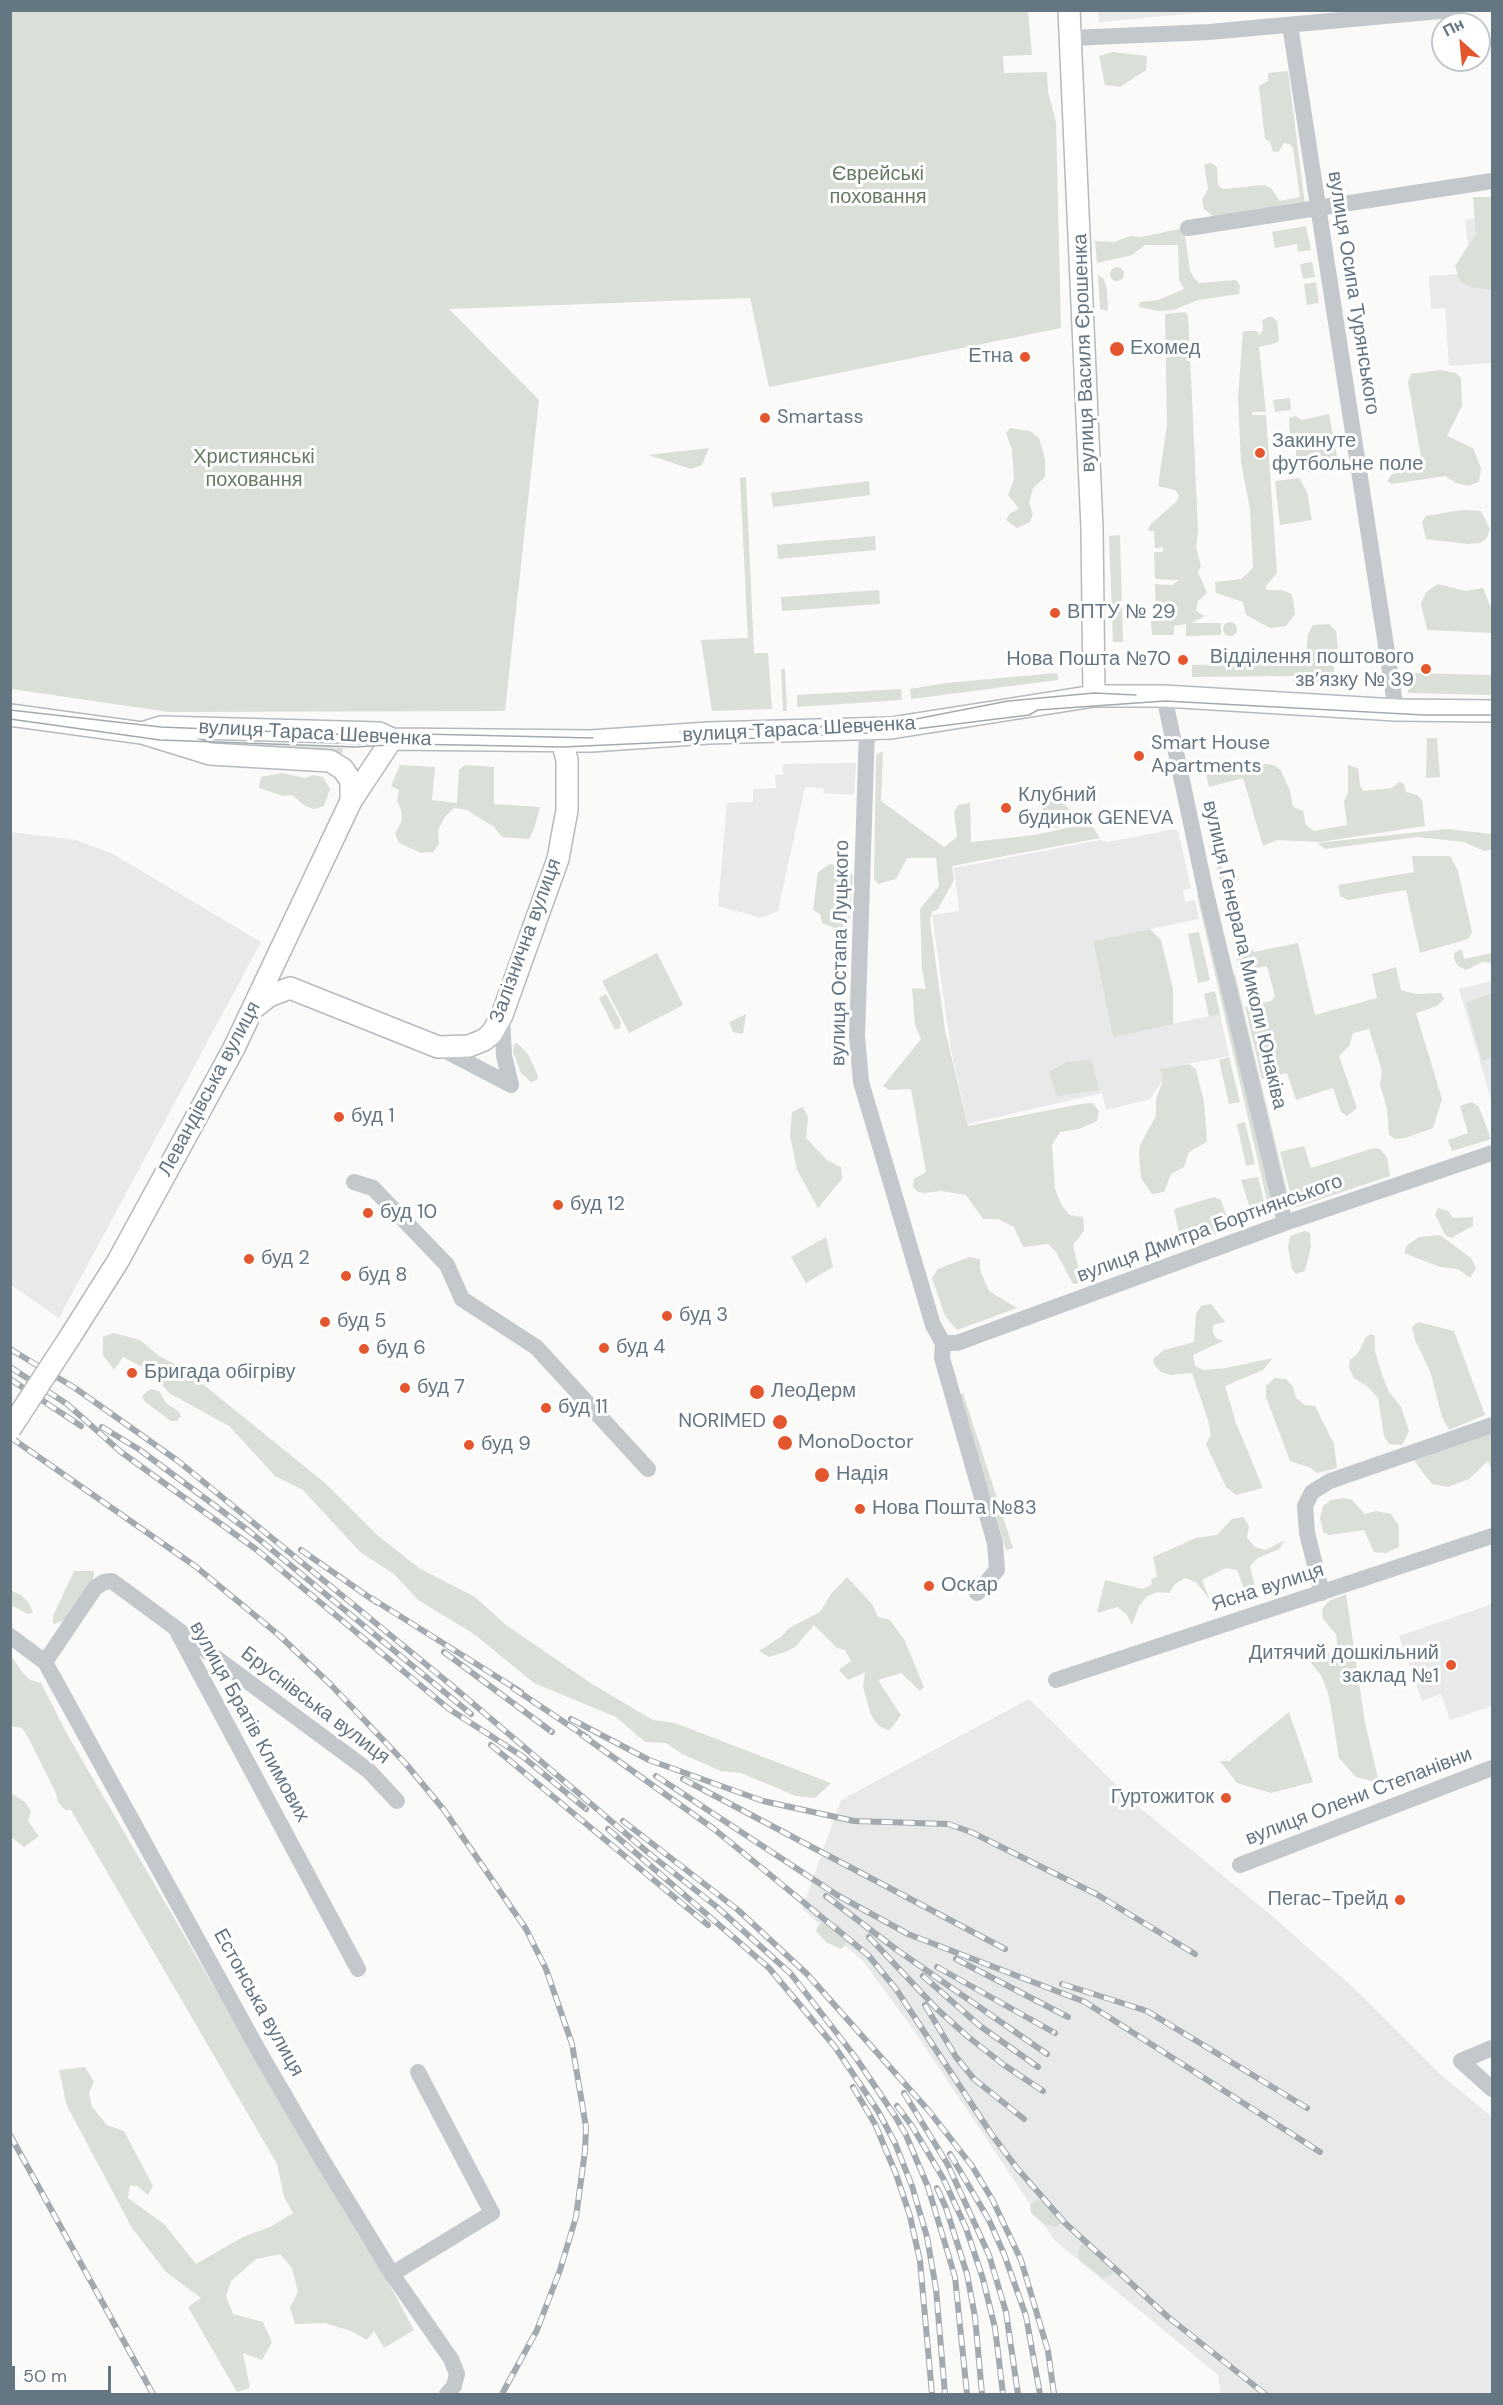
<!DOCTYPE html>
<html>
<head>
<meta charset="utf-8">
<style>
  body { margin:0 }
  #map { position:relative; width:1503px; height:2405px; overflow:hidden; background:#fafaf8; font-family:"DM Sans",sans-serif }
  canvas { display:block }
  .frame { position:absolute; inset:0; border:12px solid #657683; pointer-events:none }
  .north { position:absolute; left:1431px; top:12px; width:60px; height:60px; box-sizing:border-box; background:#fff; border:2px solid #c1c8cd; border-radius:50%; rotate:333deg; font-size:16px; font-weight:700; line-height:24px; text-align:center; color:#657683 }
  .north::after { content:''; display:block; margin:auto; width:21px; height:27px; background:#e4572e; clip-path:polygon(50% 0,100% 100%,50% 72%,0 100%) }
  .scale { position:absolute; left:12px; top:2366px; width:99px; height:27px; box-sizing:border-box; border:3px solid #657683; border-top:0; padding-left:8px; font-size:18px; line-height:21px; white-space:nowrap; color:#657683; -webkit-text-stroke:4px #fff; paint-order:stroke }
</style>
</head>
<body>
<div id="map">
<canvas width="1503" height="2405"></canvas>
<div class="frame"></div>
<div class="north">Пн</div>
<div class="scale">50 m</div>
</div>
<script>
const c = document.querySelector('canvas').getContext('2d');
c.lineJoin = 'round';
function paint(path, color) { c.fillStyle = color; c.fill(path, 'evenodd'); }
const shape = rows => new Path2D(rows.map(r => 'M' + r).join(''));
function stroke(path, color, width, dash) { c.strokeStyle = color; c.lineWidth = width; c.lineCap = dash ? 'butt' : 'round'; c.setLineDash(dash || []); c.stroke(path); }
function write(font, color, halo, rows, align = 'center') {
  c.font = font + ' "DM Sans",sans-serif'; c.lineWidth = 6; c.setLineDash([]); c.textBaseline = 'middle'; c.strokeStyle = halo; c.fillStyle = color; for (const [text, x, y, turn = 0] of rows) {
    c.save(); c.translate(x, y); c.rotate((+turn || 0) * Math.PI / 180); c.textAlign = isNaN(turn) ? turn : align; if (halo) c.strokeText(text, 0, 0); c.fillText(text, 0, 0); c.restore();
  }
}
paint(shape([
  [1098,10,1219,10,1219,11,1099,22],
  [1492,213,1492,363,1449,366,1445,308,1431,309,1429,276,1471,273,1465,220],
  [856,763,854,795,823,793,824,788,805,787,778,911,761,918,718,906,727,803,753,802,753,789,776,788,775,775,783,775,783,764],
  [1170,830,1178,830,1191,888,1183,890,1185,902,1195,900,1199,919,1093,941,1113,1036,1220,1014,1229,1056,1161,1069,1163,1080,1150,1099,1106,1110,1102,1093,968,1124,951,1050,932,915,959,911,954,868,1100,840,1108,842],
  [10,832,76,840,113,854,261,942,59,1318,11,1285],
  [1492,981,1492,1103,1459,989],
  [1492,1604,1492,1706,1450,1720,1441,1694,1422,1701,1399,1636],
  [1029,1699,1139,1807,1271,1915,1356,1990,1440,2074,1492,2117,1492,2394,1221,2394,1218,2375,1054,2240,915,2032,863,1961,802,1909,841,1800]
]), '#e8e9e9');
paint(shape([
  [10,11,1028,11,1032,55,1003,56,1004,73,1047,72,1048,92,1056,122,1061,328,769,387,750,298,449,309,539,400,505,711,169,712,11,689],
  [1112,52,1147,56,1146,70,1120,87,1105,85,1099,56],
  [1288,71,1305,204,1216,218,1204,209,1202,200,1208,189,1204,164,1211,163,1217,167,1218,185,1223,189,1264,185,1271,188,1280,201,1300,197,1293,148,1290,144,1284,143,1279,151,1273,152,1270,142,1265,139,1260,96,1259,86,1268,81,1268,73],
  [1473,197,1492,197,1492,290,1471,287,1460,281,1455,266,1476,234],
  [1306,226,1311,250,1298,252,1297,244,1275,248,1272,232],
  [1184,228,1190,271,1195,279,1199,283,1236,280,1240,286,1239,294,1198,300,1174,310,1158,311,1139,307,1140,302,1158,300,1184,289,1179,280,1178,245,1145,245,1132,255,1097,263,1095,241,1114,242,1130,236,1142,237],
  [1312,262,1315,277,1303,279,1300,264],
  '1110 274a7 7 0 1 1 14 0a7 7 0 1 1-14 0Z',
  [1098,275,1104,279,1107,290,1108,311,1100,309],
  [1316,282,1319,303,1307,305,1304,284],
  [1185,312,1188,315,1192,398,1198,531,1196,548,1201,566,1198,572,1207,593,1198,601,1196,611,1205,616,1191,623,1221,623,1221,635,1186,636,1186,624,1174,626,1174,635,1152,635,1151,619,1167,618,1166,615,1156,615,1155,584,1172,585,1179,580,1155,579,1154,552,1163,552,1163,547,1155,548,1154,531,1148,531,1150,525,1177,501,1179,495,1175,490,1158,486,1167,425,1165,314],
  [1271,316,1277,321,1279,340,1276,343,1259,347,1266,412,1253,412,1252,415,1266,415,1277,573,1265,587,1267,590,1281,590,1292,594,1295,614,1286,626,1270,628,1246,615,1243,602,1216,593,1215,582,1241,579,1253,568,1250,509,1241,462,1238,398,1243,331,1257,331,1259,335,1263,330,1262,320],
  [1441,370,1456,373,1461,378,1462,406,1447,436,1473,448,1481,468,1479,482,1468,486,1456,483,1445,476,1392,484,1387,481,1392,474,1414,470,1422,463,1408,382,1411,374],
  [1290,398,1291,410,1275,412,1273,400],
  [1329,414,1339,467,1333,463,1324,463,1311,473,1296,467,1296,448,1290,438,1289,418,1295,416,1302,420],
  [1010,428,1030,431,1039,438,1045,459,1045,477,1033,488,1029,503,1033,514,1030,522,1017,528,1006,520,1010,513,1019,509,1008,495,1014,479,1012,450,1006,433],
  [709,448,702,465,691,469,648,455],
  [746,477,754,653,768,653,772,709,712,711,701,640,748,638,740,478],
  [1299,478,1307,492,1312,520,1280,525,1275,481],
  [869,481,870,495,773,507,771,493],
  [1462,510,1481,511,1490,529,1487,538,1480,543,1468,544,1426,539,1422,522,1426,516],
  [1120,535,1123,642,1113,642,1109,536],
  [875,536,876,550,778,559,777,545],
  [1438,584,1466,591,1483,588,1492,610,1492,633,1427,630,1421,604,1426,592],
  [879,590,880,604,782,611,781,597],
  '1223 629a7 7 0 1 1 14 0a7 7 0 1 1-14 0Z',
  [1329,624,1336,631,1338,647,1334,656,1334,682,1293,682,1293,676,1192,677,1192,665,1293,663,1294,656,1306,656,1308,634,1313,625],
  [781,669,785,669,787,711,783,711],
  [1057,673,1058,680,911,699,910,689,946,683],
  [1410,673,1491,675,1492,695,1408,693],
  [901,689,902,700,797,707,797,695],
  [1427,738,1437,738,1440,777,1426,778],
  [222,743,343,748,342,754,219,745],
  [883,751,881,801,944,847,957,837,954,812,958,805,970,803,971,842,1035,835,1090,823,1100,838,952,866,954,880,938,909,932,912,930,921,945,1030,968,1126,1081,1104,1092,1103,1099,1111,1097,1121,1079,1129,1060,1132,1052,1145,1055,1189,1062,1206,1070,1215,1083,1217,1084,1231,1073,1245,1082,1283,1073,1284,1056,1252,1048,1244,1023,1247,1014,1227,998,1219,983,1219,966,1195,941,1191,925,1193,918,1192,913,1187,914,1179,926,1172,911,1089,889,1090,883,1086,921,1039,915,1025,912,988,926,989,922,970,920,909,939,886,936,858,907,858,896,879,878,884,874,879,876,755],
  [1255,763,1273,765,1281,770,1290,791,1293,807,1303,811,1306,825,1314,831,1347,825,1344,801,1348,793,1348,765,1358,768,1360,786,1364,791,1392,788,1399,782,1404,784,1406,792,1417,795,1422,800,1425,826,1320,842,1277,840,1263,846,1243,778,1209,787,1206,774,1229,768,1228,764],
  [400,765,435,767,432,800,457,803,459,770,465,765,494,767,494,804,540,807,534,829,529,839,502,837,494,827,467,810,454,808,445,817,438,830,439,844,433,852,421,853,399,843,395,834,402,820,401,810,397,801,399,790,391,786],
  [282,773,305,778,313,775,323,777,330,789,324,806,314,809,305,806,292,795,283,796,259,788,261,777],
  [1041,788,1054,794,1071,811,1084,813,1085,821,1057,828,1052,827,1037,798,1037,792],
  [1209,814,1225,879,1238,876,1239,880,1221,885,1204,815],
  [1448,829,1492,834,1492,850,1484,851,1464,842,1417,837,1325,849,1317,843],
  [1412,856,1450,856,1458,871,1472,932,1468,939,1420,953,1406,890,1348,900,1340,896,1338,885,1414,872],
  [830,864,847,868,853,876,849,926,837,929,822,923,820,914,813,910,818,872],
  [1206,893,1228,977,1235,974,1291,1208,1270,1214,1197,895],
  [1150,929,1161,940,1173,989,1173,1024,1113,1037,1093,941],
  [1199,932,1210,980,1198,983,1188,934],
  [1244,939,1254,952,1298,943,1315,1015,1377,998,1372,974,1396,967,1401,990,1416,994,1441,993,1444,999,1437,1006,1416,1013,1442,1099,1433,1128,1405,1138,1395,1139,1389,1135,1387,1109,1380,1085,1382,1071,1369,1029,1353,1033,1349,1046,1339,1056,1357,1108,1347,1116,1341,1112,1333,1088,1296,1100,1287,1073,1262,1079,1245,1007,1271,1001,1275,996,1267,966,1249,970,1238,968,1237,958,1247,954],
  [1462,949,1464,959,1492,953,1492,963,1483,962,1466,970,1458,966,1454,959,1454,953],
  [657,953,683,1005,629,1033,602,981],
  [1215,991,1220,1014,1209,1017,1204,994],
  [1492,993,1492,1057,1482,1061,1466,1003],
  [606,994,621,1022,620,1028,615,1030,599,998],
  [746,1014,743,1034,733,1032,729,1022],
  [517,1043,528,1054,538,1076,537,1080,531,1082,521,1073,513,1052,514,1044],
  [1229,1057,1240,1102,1229,1104,1219,1060],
  [1091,1060,1099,1090,1057,1096,1049,1072,1067,1062],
  [1189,1064,1196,1069,1204,1102,1207,1142,1189,1152,1184,1167,1171,1174,1164,1192,1152,1194,1141,1178,1139,1154,1140,1145,1156,1116,1156,1099,1163,1080,1160,1069],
  [1472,1102,1479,1107,1491,1139,1452,1151,1448,1140,1468,1133,1460,1106],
  [803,1107,808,1117,806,1138,827,1160,841,1167,842,1179,818,1208,797,1170,790,1136,792,1112],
  [1245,1122,1255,1164,1246,1166,1237,1124],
  [1304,1146,1311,1168,1374,1148,1380,1149,1387,1157,1390,1176,1294,1208,1280,1152],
  [1258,1177,1268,1217,1254,1221,1241,1180],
  [1214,1197,1221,1200,1231,1229,1182,1247,1174,1209],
  [1438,1208,1448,1211,1453,1218,1473,1217,1473,1226,1451,1238,1445,1235,1435,1214],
  [1305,1231,1310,1233,1311,1247,1305,1271,1296,1274,1292,1269,1288,1247,1290,1236],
  [1440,1235,1471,1258,1476,1268,1470,1278,1458,1269,1440,1267,1404,1253,1407,1245,1419,1237],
  [826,1237,833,1267,806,1283,791,1257],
  [969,1257,980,1259,980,1270,989,1291,1017,1308,957,1330,945,1316,932,1278,938,1269],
  [1211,1304,1225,1322,1213,1325,1213,1333,1216,1338,1223,1341,1193,1355,1195,1366,1204,1370,1226,1368,1273,1358,1263,1370,1225,1386,1236,1423,1263,1488,1236,1495,1226,1487,1206,1444,1211,1435,1208,1420,1192,1373,1170,1375,1161,1372,1153,1363,1154,1358,1164,1350,1194,1342,1196,1314,1201,1306],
  [1418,1322,1454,1331,1485,1415,1449,1430,1442,1417,1430,1371,1415,1340,1412,1327],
  [114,1333,140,1340,159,1356,183,1368,325,1483,377,1535,419,1568,475,1597,506,1625,592,1684,653,1720,675,1723,831,1783,815,1798,796,1796,741,1773,721,1771,682,1754,666,1743,645,1742,616,1717,534,1683,474,1634,418,1600,394,1574,360,1552,303,1490,275,1476,229,1426,169,1393,150,1371,123,1357,114,1370,103,1355,103,1337],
  [1371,1334,1375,1336,1375,1351,1382,1375,1389,1392,1401,1407,1409,1431,1402,1445,1389,1444,1384,1436,1378,1398,1368,1387,1354,1378,1349,1368,1350,1360,1358,1353,1366,1337],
  [1275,1378,1286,1379,1293,1387,1296,1398,1305,1405,1315,1406,1334,1444,1337,1468,1317,1473,1311,1468,1290,1461,1266,1397,1266,1386],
  [150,1389,159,1391,166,1403,178,1411,181,1416,177,1421,171,1421,144,1401,142,1396],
  [963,1393,1013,1548,1006,1550,959,1395],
  [1492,1428,1492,1472,1488,1461,1469,1479,1448,1487,1432,1484,1415,1462,1415,1456],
  [1344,1498,1352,1500,1365,1514,1376,1511,1391,1514,1399,1526,1399,1547,1386,1553,1374,1552,1364,1530,1329,1535,1323,1532,1320,1518,1323,1506,1331,1500],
  [1243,1517,1249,1526,1247,1538,1255,1547,1266,1550,1285,1540,1279,1549,1258,1558,1250,1566,1255,1587,1245,1592,1237,1570,1226,1568,1202,1580,1210,1600,1196,1582,1185,1578,1175,1584,1169,1593,1158,1592,1147,1596,1139,1606,1132,1625,1127,1615,1118,1607,1097,1613,1105,1580,1143,1589,1152,1584,1151,1579,1157,1577,1153,1557,1196,1538,1217,1535,1232,1519],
  [74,1571,94,1571,93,1580,69,1619,53,1624,53,1616],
  [847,1577,872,1604,878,1617,890,1620,905,1641,924,1687,920,1691,901,1673,878,1680,901,1715,889,1731,878,1725,871,1715,863,1687,865,1672,848,1680,839,1670,851,1661,845,1650,837,1648,814,1625,795,1647,785,1652,769,1657,759,1651,782,1636,789,1628,820,1612,831,1594],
  [10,1590,21,1595,29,1603,33,1613,28,1614,11,1605],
  [1346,1594,1365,1723,1378,1778,1375,1782,1356,1777,1339,1758,1329,1696,1321,1675,1311,1663,1316,1656,1318,1644,1324,1643,1332,1661,1338,1653,1336,1634,1323,1619,1322,1609,1329,1601],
  [10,1654,22,1672,30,1680,41,1683,67,1734,359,2236,368,2245,414,2330,384,2348,374,2331,367,2340,351,2331,325,2323,295,2324,290,2307,298,2292,292,2268,280,2254,256,2259,231,2281,226,2296,233,2314,263,2322,272,2342,262,2360,243,2353,250,2388,237,2392,188,2307,201,2298,166,2272,132,2228,67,2106,59,2070,85,2067,94,2082,89,2093,92,2107,107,2125,124,2131,153,2186,148,2195,137,2186,130,2185,128,2198,164,2224,196,2264,243,2237,272,2226,293,2213,284,2197,277,2164,71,1810,65,1810,58,1802,55,1791,28,1737,22,1728,11,1726],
  [1289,1712,1313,1782,1271,1793,1237,1783,1220,1761,1229,1761],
  [11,1793,25,1802,31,1812,28,1821,39,1836,24,1847,11,1837],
  [824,1922,837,1923,847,1934,849,1941,841,1949,826,1942,816,1931,818,1926],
  [1038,2200,1045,2201,1060,2217,1061,2223,1057,2227,1044,2224,1031,2213,1030,2205],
  [1087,2244,1115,2266,1111,2276,1103,2278,1080,2260,1078,2251,1081,2245]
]), '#dadfd7');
const major = shape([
  [1069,10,1092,528,1094,696],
  [10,715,142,733,210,754,330,761,343,769,351,781,351,801],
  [142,733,161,727,379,733,392,739,591,741,708,733,891,728,1094,696,1164,696,1396,710,1492,711],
  [255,1007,269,996,290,988,438,1047,469,1046,484,1040,492,1033,502,1015,558,859,567,810,567,760,562,741],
  [70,1337,118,1261,234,1048,351,801,392,739]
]);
stroke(major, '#b5babe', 24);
stroke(shape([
  [1290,25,1396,710],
  [1071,38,1209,32,1451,10],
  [1188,228,1492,181],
  [1164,696,1205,889,1285,1223],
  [867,729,857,1036,861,1082,933,1325,943,1343],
  [502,1015,504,1056,511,1085],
  [440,1048,511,1085],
  [354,1182,373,1188,447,1265,462,1299,536,1347,648,1469],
  [943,1343,957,1343,1285,1223,1492,1153],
  [943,1343,942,1358,995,1543,997,1570,977,1593],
  [1322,1593,1307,1533,1305,1506,1312,1492,1330,1481,1492,1425],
  [178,1633,358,1969],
  [10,1636,45,1662,261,2055,320,2156,392,2274,451,2359,457,2374,454,2386,447,2394],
  [45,1662,95,1588,104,1582,112,1581,369,1771,397,1801],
  [1056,1680,1492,1536],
  [1240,1865,1492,1768],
  [1492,2048,1461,2061,1492,2089],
  [392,2274,492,2213,418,2072]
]), '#c3c8cc', 16);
stroke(major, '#fff', 21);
stroke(shape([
  [10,710,161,727,356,735,379,733,593,738],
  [10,719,160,740,355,747,406,744,563,747,892,732,1029,715,1038,710,1165,701,1424,715,1492,715],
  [680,732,890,724,1008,701,1094,693,1136,695]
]), '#a2aab0', 1.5);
const rail = shape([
  [10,1349,75,1388,178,1461,450,1684,651,1855,717,1907,791,1974,856,2058,895,2116,906,2135,928,2187,955,2277,967,2394],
  [10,1367,67,1404,121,1452,257,1550,449,1709,522,1756,586,1809],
  [10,1379,81,1426],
  [102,1427,140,1450,249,1531,471,1714],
  [10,1437,195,1566,280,1636,331,1685,406,1764,444,1810,526,1929,546,1969,572,2044,586,2127,585,2151,576,2217,560,2270,537,2330,502,2394],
  [301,1550,376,1602],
  [371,1598,521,1692],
  [444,1652,552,1732],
  [513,1688,588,1738],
  [571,1719,649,1760,763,1801,854,1821,948,1824,971,1832,1096,1894,1195,1954],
  [582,1735,714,1829,868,1955,896,1989,990,2132,1016,2167,1065,2223,1168,2317,1265,2394],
  [491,1745,708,1925],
  [656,1776,837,1895,908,1934,1085,2002,1320,2152],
  [683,1779,1005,1949],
  [623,1821,738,1910,807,1974,929,2111,972,2166,992,2199,1021,2260,1048,2351,1054,2394],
  [608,1829,769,1968,835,2047,878,2111,895,2143,912,2186,927,2237,936,2289,945,2394],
  [826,1896,897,1950,1047,2054],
  [869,1937,936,2008,967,2036,1004,2065,1043,2091],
  [956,1959,1068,2017],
  [937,1967,1055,2033],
  [923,1976,980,2026,1038,2067],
  [1062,1984,1147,2011,1307,2108],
  [925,2005,956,2057,974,2079,1024,2119],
  [853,2087,875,2124,896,2174,910,2216,920,2261,932,2394],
  [904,2093,948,2165,989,2255,1006,2312,1018,2394],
  [897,2106,912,2126,943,2178,966,2228,983,2279,995,2328,1003,2394],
  [10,2135,153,2394],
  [950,2154,989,2220,1004,2254,1026,2316,1040,2394],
  [937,2188,946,2208,967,2274,975,2317,982,2394]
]);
stroke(rail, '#a2aab0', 6);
stroke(rail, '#fff', 4, [11]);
const majorBridge = shape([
  [10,1429,70,1337]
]);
stroke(majorBridge, '#b5babe', 24, []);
stroke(majorBridge, '#fff', 21);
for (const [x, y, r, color] of [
  [1117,349,8,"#e4572e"],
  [1025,357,6,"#e4572e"],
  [765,418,6,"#e4572e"],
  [1260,453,6,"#e4572e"],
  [1055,613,6,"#e4572e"],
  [1183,660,6,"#e4572e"],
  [1426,669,6,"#e4572e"],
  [1139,756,6,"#e4572e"],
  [1006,808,6,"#e4572e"],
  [339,1117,6,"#e4572e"],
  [558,1205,6,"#e4572e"],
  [368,1213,6,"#e4572e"],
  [249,1259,6,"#e4572e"],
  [346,1276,6,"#e4572e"],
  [667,1316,6,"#e4572e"],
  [325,1322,6,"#e4572e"],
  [604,1348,6,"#e4572e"],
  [364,1349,6,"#e4572e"],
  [132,1373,6,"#e4572e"],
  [405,1388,6,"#e4572e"],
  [757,1392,8,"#e4572e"],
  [546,1408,6,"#e4572e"],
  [780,1422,8,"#e4572e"],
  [785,1443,8,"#e4572e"],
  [469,1445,6,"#e4572e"],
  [822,1475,8,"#e4572e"],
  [860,1509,6,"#e4572e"],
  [929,1586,6,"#e4572e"],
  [1451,1665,6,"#e4572e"],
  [1226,1798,6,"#e4572e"],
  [1400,1900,6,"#e4572e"]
]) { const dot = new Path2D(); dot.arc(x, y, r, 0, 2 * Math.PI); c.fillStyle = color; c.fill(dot); stroke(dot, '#fff', 2); }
write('20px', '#687a64', '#fff', [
  ["Єврейські",878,175],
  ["поховання",878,198],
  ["Християнські",254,458],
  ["поховання",254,481]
]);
write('20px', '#657683', '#fff', [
  ["вулиця Осипа Турянського",1353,293,81],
  ["вулиця Василя Єрошенка",1085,353,-92],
  ["вулиця Тараса Шевченка",799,730,-3],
  ["вулиця Тараса Шевченка",315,734,3],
  ["Залізнична вулиця",526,941,-70],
  ["вулиця Остапа Луцького",841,953,-89],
  ["вулиця Генерала Миколи Юнаківа",1244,955,77],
  ["Левандівська вулиця",210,1089,-62],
  ["вулиця Дмитра Бортнянського",1210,1229,-20],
  ["Ясна вулиця",1268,1588,-18],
  ["Бруснівська вулиця",315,1706,37],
  ["вулиця Братів Климових",249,1722,61],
  ["вулиця Олени Степанівни",1359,1797,-21],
  ["Естонська вулиця",258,2003,61]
]);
write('20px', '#657683', '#fff', [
  ["Ехомед",1130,349],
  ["Етна",1013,357,"right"],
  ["Smartass",777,418],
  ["Закинуте",1272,442],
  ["футбольне поле",1272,465],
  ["ВПТУ № 29",1067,613],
  ["Відділення поштового",1414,658,"right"],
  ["зв’язку № 39",1414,681,"right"],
  ["Нова Пошта №70",1171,660,"right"],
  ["Smart House",1151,744],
  ["Apartments",1151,767],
  ["Клубний",1018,796],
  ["будинок GENEVA",1018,819],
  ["буд 1",351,1117],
  ["буд 12",570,1205],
  ["буд 10",380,1213],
  ["буд 2",261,1259],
  ["буд 8",358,1276],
  ["буд 3",679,1316],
  ["буд 5",337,1322],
  ["буд 4",616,1348],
  ["буд 6",376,1349],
  ["Бригада обігріву",144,1373],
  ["буд 7",417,1388],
  ["ЛеоДерм",771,1392],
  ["буд 11",558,1408],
  ["NORIMED",766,1422,"right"],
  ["MonoDoctor",798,1443],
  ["буд 9",481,1445],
  ["Надія",836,1475],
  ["Нова Пошта №83",872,1509],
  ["Оскар",941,1586],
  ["Дитячий дошкільний",1439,1654,"right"],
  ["заклад №1",1439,1677,"right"],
  ["Гуртожиток",1214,1798,"right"],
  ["Пегас-Трейд",1388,1900,"right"]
], 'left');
</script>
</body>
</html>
